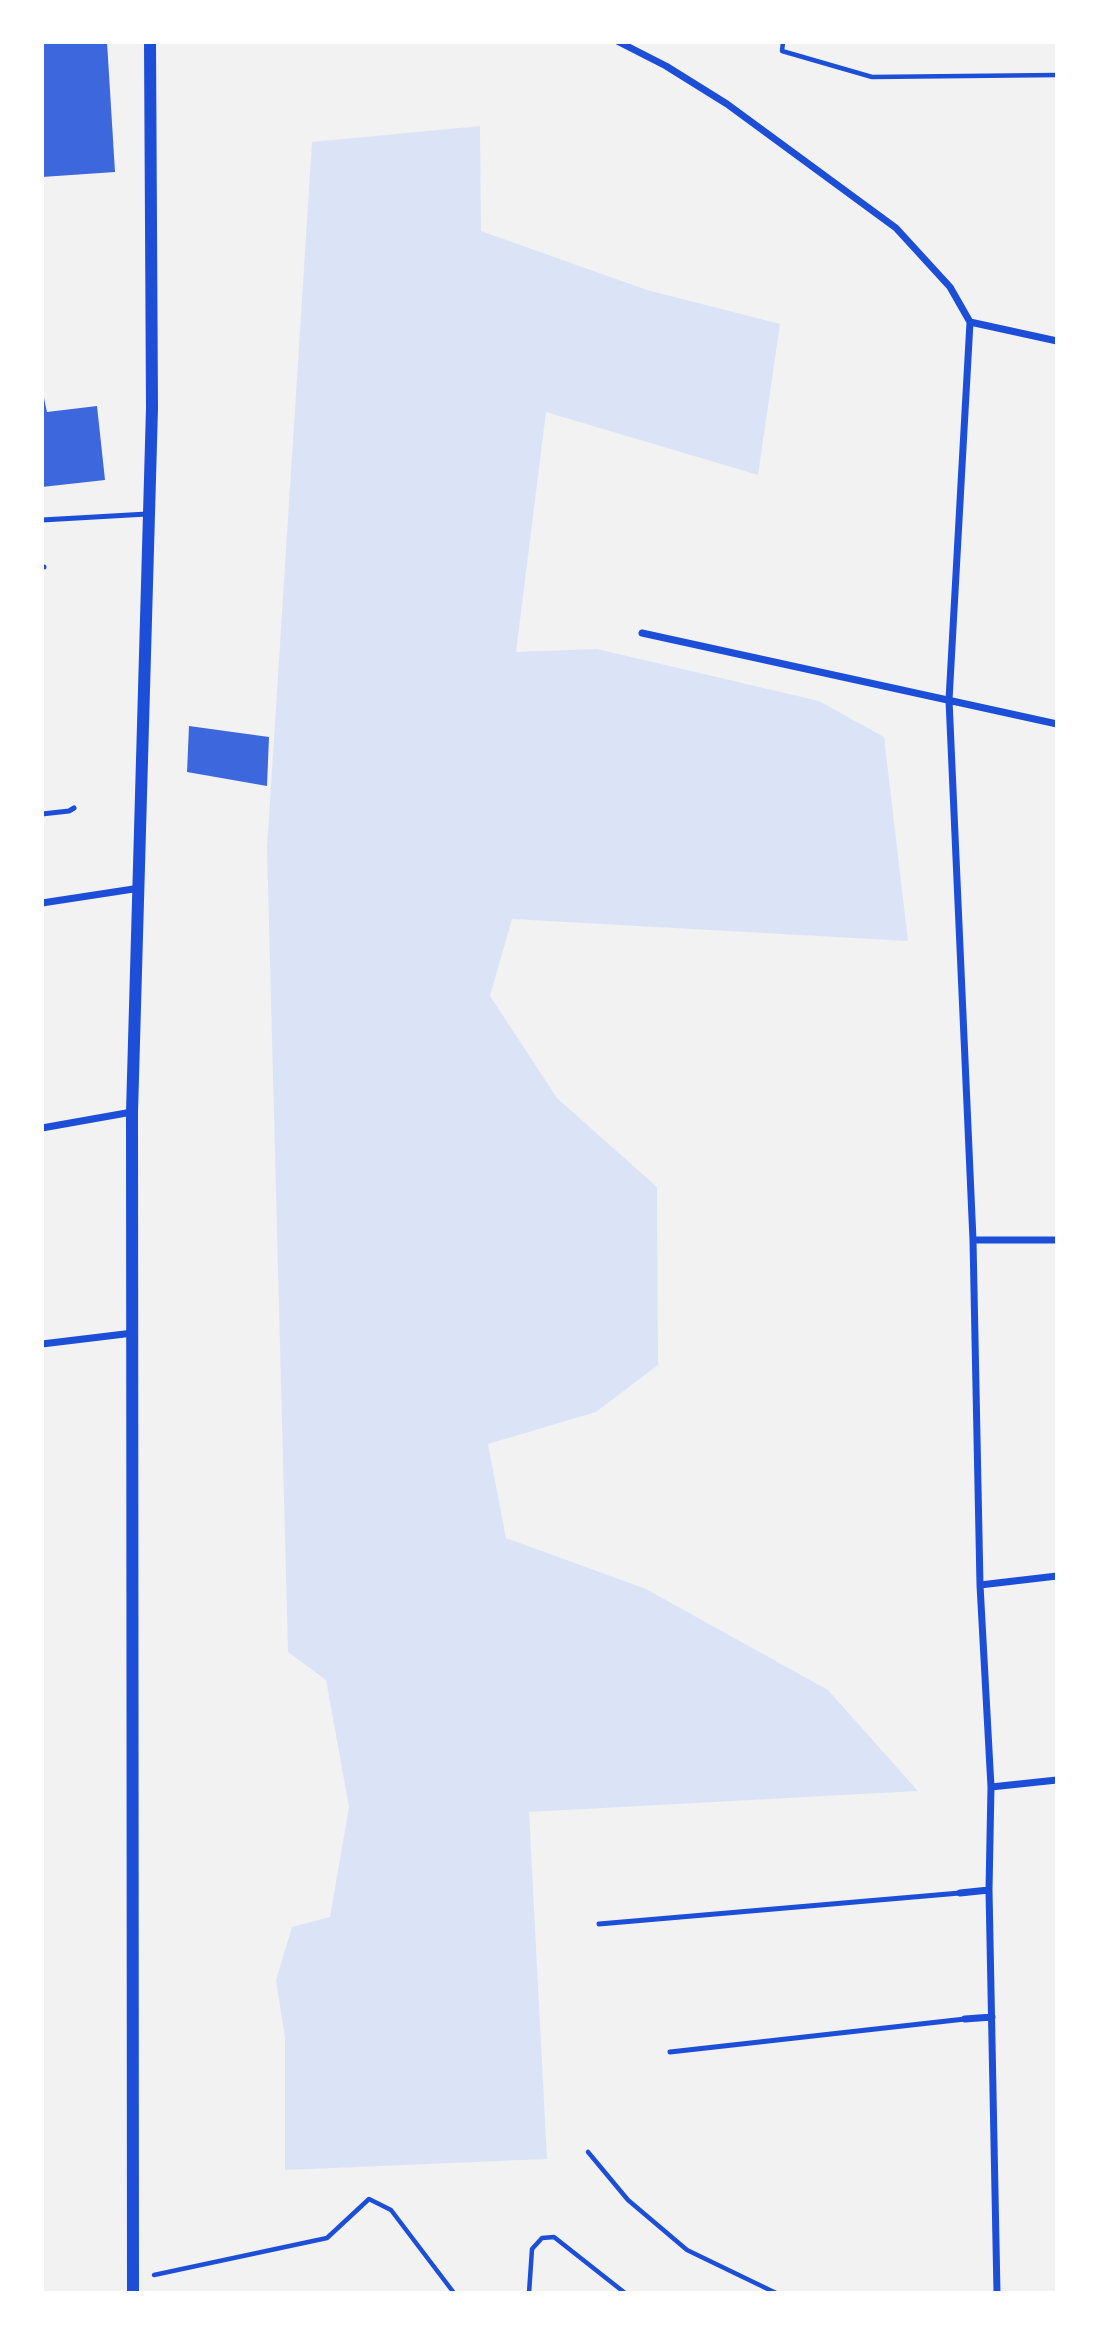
<!DOCTYPE html>
<html>
<head>
<meta charset="utf-8">
<style>
  body { margin:0 }
  #map { position:relative; width:1099px; height:2335px; overflow:hidden; background:#f2f2f2; font-family:Cabin,sans-serif }
  canvas { display:block }
  .frame { position:absolute; inset:0; border:44px solid #fff; pointer-events:none }
</style>
</head>
<body>
<div id="map">
<canvas width="1099" height="2335"></canvas>
<div class="frame"></div>
</div>
<script>
const c = document.querySelector('canvas').getContext('2d');
c.lineJoin = 'round';
function paint(path, color) { c.fillStyle = color; c.fill(path, 'evenodd'); }
const shape = rows => new Path2D(rows.map(r => 'M' + r).join(''));
function stroke(path, color, width, dash) { c.strokeStyle = color; c.lineWidth = width; c.lineCap = dash ? 'butt' : 'round'; c.setLineDash(dash || []); c.stroke(path); }
paint(shape([
  [480,126,481,231,647,290,780,324,758,475,546,412,516,652,597,649,819,701,884,737,908,941,512,919,490,996,557,1098,657,1187,658,1365,596,1412,488,1444,506,1538,646,1589,828,1690,918,1791,529,1812,547,2159,285,2170,285,2038,276,1980,292,1927,330,1917,349,1807,326,1680,288,1652,267,848,312,142]
]), '#dbe4f7');
paint(shape([
  [42,42,107,42,115,172,42,177],
  [42,389,47,412,97,406,105,480,42,487],
  [189,726,269,737,267,786,187,772]
]), '#3d67dc');
stroke(shape([
  [783,42,782,51,872,77,1057,75],
  [588,2152,628,2200,687,2250,776,2293],
  [154,2275,327,2238,369,2199,391,2210,454,2293],
  [529,2293,532,2249,542,2238,554,2237,625,2293]
]), '#1d4ed8', 4.5);
stroke(shape([
  [42,520,147,514],
  [42,567,44,567],
  [42,814,69,811,74,808],
  [599,1924,960,1893],
  [670,2052,965,2019]
]), '#1d4ed8', 5);
stroke(shape([
  [619,42,666,66,727,104,896,228,950,287,970,322,949,700,973,1240,980,1585,991,1787,989,1890,997,2293],
  [970,322,1057,341],
  [642,633,1057,724],
  [42,903,140,888],
  [42,1128,132,1112],
  [973,1240,1057,1240],
  [42,1344,133,1333],
  [980,1585,1057,1576],
  [991,1787,1057,1780],
  [960,1893,989,1890],
  [965,2019,992,2017]
]), '#1d4ed8', 7);
stroke(shape([
  [133,2293,132,1112,152,408,150,42]
]), '#1d4ed8', 12);
</script>
</body>
</html>
